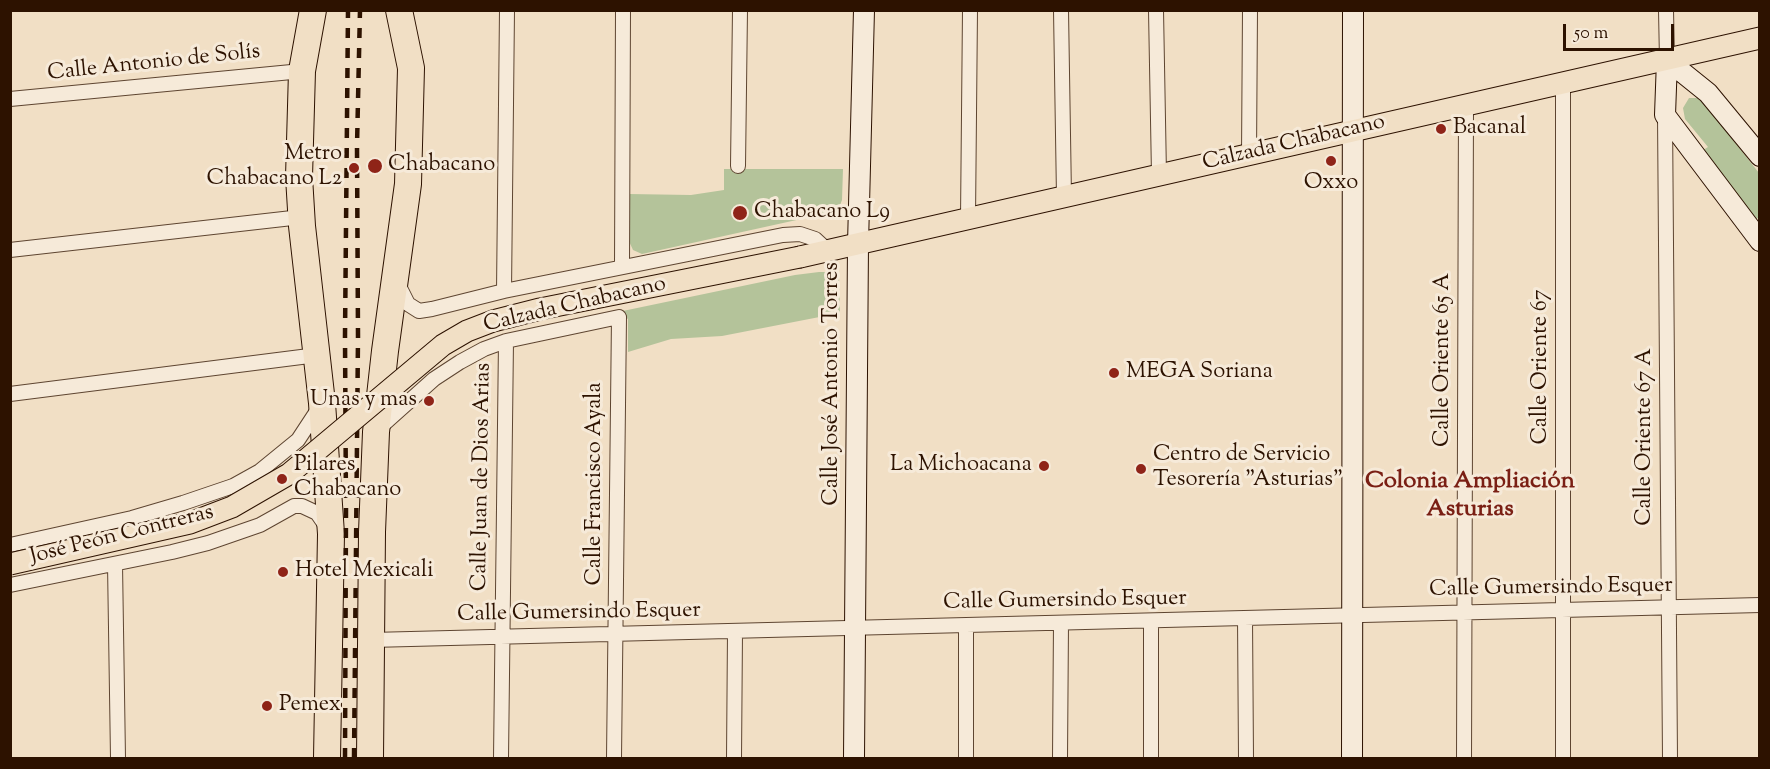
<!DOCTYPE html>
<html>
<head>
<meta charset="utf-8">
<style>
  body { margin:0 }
  #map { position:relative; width:1770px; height:769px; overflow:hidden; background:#f1dfc5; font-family:"Sorts Mill Goudy",serif }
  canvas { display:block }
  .frame { position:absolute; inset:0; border:12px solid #2d1200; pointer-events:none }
  .scale { position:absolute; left:1563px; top:24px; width:111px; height:27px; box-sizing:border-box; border:3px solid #2d1200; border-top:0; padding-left:8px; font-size:18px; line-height:21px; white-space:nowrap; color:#2d1200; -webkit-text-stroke:4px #f6ead9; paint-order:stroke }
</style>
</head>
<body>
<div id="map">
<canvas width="1770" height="769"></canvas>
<div class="frame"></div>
<div class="scale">50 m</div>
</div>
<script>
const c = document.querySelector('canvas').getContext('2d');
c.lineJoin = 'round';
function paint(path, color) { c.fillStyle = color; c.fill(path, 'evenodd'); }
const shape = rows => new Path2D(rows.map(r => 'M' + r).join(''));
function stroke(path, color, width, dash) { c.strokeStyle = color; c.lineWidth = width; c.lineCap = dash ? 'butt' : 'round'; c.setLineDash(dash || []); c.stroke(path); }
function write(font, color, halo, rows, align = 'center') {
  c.font = font + ' "Sorts Mill Goudy",serif'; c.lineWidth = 6; c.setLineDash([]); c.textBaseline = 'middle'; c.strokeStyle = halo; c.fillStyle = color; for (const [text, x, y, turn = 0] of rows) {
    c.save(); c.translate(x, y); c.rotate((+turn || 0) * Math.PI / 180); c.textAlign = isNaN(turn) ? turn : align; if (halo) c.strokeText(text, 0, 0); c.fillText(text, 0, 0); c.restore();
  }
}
paint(shape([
  [1689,98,1700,98,1759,173,1759,217,1753,222,1700,152,1708,147,1685,119,1683,108],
  [724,169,843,169,842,200,839,208,833,212,642,254,633,250,628,239,629,194,691,195,724,190],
  [819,272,835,272,839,278,840,313,722,336,671,339,628,352,628,319,618,312,795,275]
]), '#b4c39a');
const street = shape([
  [1061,10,1064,197],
  [1156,10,1159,175],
  [1666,10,1667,60],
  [1563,83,1563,758],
  [10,99,302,71],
  [1665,115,1670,758],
  [1249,155,1250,10],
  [738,166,740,10],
  [968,218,970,10],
  [10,250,301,217],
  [622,266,623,10],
  [397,282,408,304,419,311,432,309,504,291,783,235,800,234,815,239,828,251],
  [504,291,507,10],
  [10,394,317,355],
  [377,430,434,379,460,362,484,349,506,341,619,317,614,758],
  [10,545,132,518,183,503,233,486,260,471,298,440,319,408],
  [115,564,118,758],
  [10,585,172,552,208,543,260,525,294,506,302,506,317,513,326,526],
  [1245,618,1246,758],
  [1151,621,1151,758],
  [966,626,966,758],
  [371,640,1760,605],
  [501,758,506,341],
  [734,758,735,632],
  [1060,758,1061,623],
  [1464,758,1466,105]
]);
const secondary = shape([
  [1667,60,1665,115,1760,241],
  [1667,60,1708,93,1760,156],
  [854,758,858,244,864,10],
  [1352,758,1353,10]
]);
const primary = shape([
  [800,257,1760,38]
]);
const highway = shape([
  [313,10,302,71,299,177,302,226,322,403,331,534,327,758],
  [370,758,372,532,376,432,385,351,408,184,411,68,399,10]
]);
stroke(street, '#5e4531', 16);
stroke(secondary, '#2d1200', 22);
stroke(primary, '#2d1200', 23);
stroke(highway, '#2d1200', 28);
stroke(street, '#f6ead9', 14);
stroke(secondary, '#f6ead9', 20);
stroke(primary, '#f1dfc5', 21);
stroke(highway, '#f1dfc5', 26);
stroke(shape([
  [345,758,346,510,345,336,348,10],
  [354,758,358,337,357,146,360,10]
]), '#2d1200', 4.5, [10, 10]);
const primaryBridge = shape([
  [10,564,190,523,232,507,289,474,443,345,467,331,493,321,540,309,800,257]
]);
stroke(primaryBridge, '#2d1200', 23, []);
stroke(primaryBridge, '#f1dfc5', 21);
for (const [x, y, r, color] of [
  [1441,129,6,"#8f2418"],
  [1331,161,6,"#8f2418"],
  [375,166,8,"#8f2418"],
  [354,168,6,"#8f2418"],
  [740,213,8,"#8f2418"],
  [1114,373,6,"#8f2418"],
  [429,401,6,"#8f2418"],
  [1044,466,6,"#8f2418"],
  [1141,469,6,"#8f2418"],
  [282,479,6,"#8f2418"],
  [283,572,6,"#8f2418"],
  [267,706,6,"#8f2418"]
]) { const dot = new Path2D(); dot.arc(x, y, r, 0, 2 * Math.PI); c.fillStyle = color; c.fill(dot); stroke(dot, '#f6ead9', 2); }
write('22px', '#2d1200', '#f6ead9', [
  ["Calle Antonio de Solís",154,64,-6],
  ["Calzada Chabacano",1294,144,-13],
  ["Calzada Chabacano",575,306,-13],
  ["Calle Oriente 65 A",1444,360,-90],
  ["Calle Oriente 67",1542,367,-90],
  ["Calle José Antonio Torres",833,384,-90],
  ["Calle Oriente 67 A",1646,437,-90],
  ["Calle Juan de Dios Arias",483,477,-89],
  ["Calle Francisco Ayala",596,484,-90],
  ["José Peón Contreras",122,536,-14],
  ["Calle Gumersindo Esquer",1551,589,-1],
  ["Calle Gumersindo Esquer",1065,602,-1],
  ["Calle Gumersindo Esquer",579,614,-1]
]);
write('22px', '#2d1200', '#f6ead9', [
  ["Bacanal",1453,129],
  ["Metro",342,155,"right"],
  ["Chabacano L2",342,180,"right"],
  ["Chabacano",388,166],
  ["Oxxo",1331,184,"center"],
  ["Chabacano L9",754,213],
  ["MEGA Soriana",1126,373],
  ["Unas y mas",417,401,"right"],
  ["Centro de Servicio",1153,456],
  ["Tesorería \"Asturias\"",1153,481],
  ["Pilares",294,466],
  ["Chabacano",294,491],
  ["La Michoacana",1032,466,"right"],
  ["Hotel Mexicali",295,572],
  ["Pemex",279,706]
], 'left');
write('bold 24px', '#7a1f14', '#f6ead9', [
  ["Colonia Ampliación",1470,483],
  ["Asturias",1470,511]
]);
</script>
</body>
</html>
